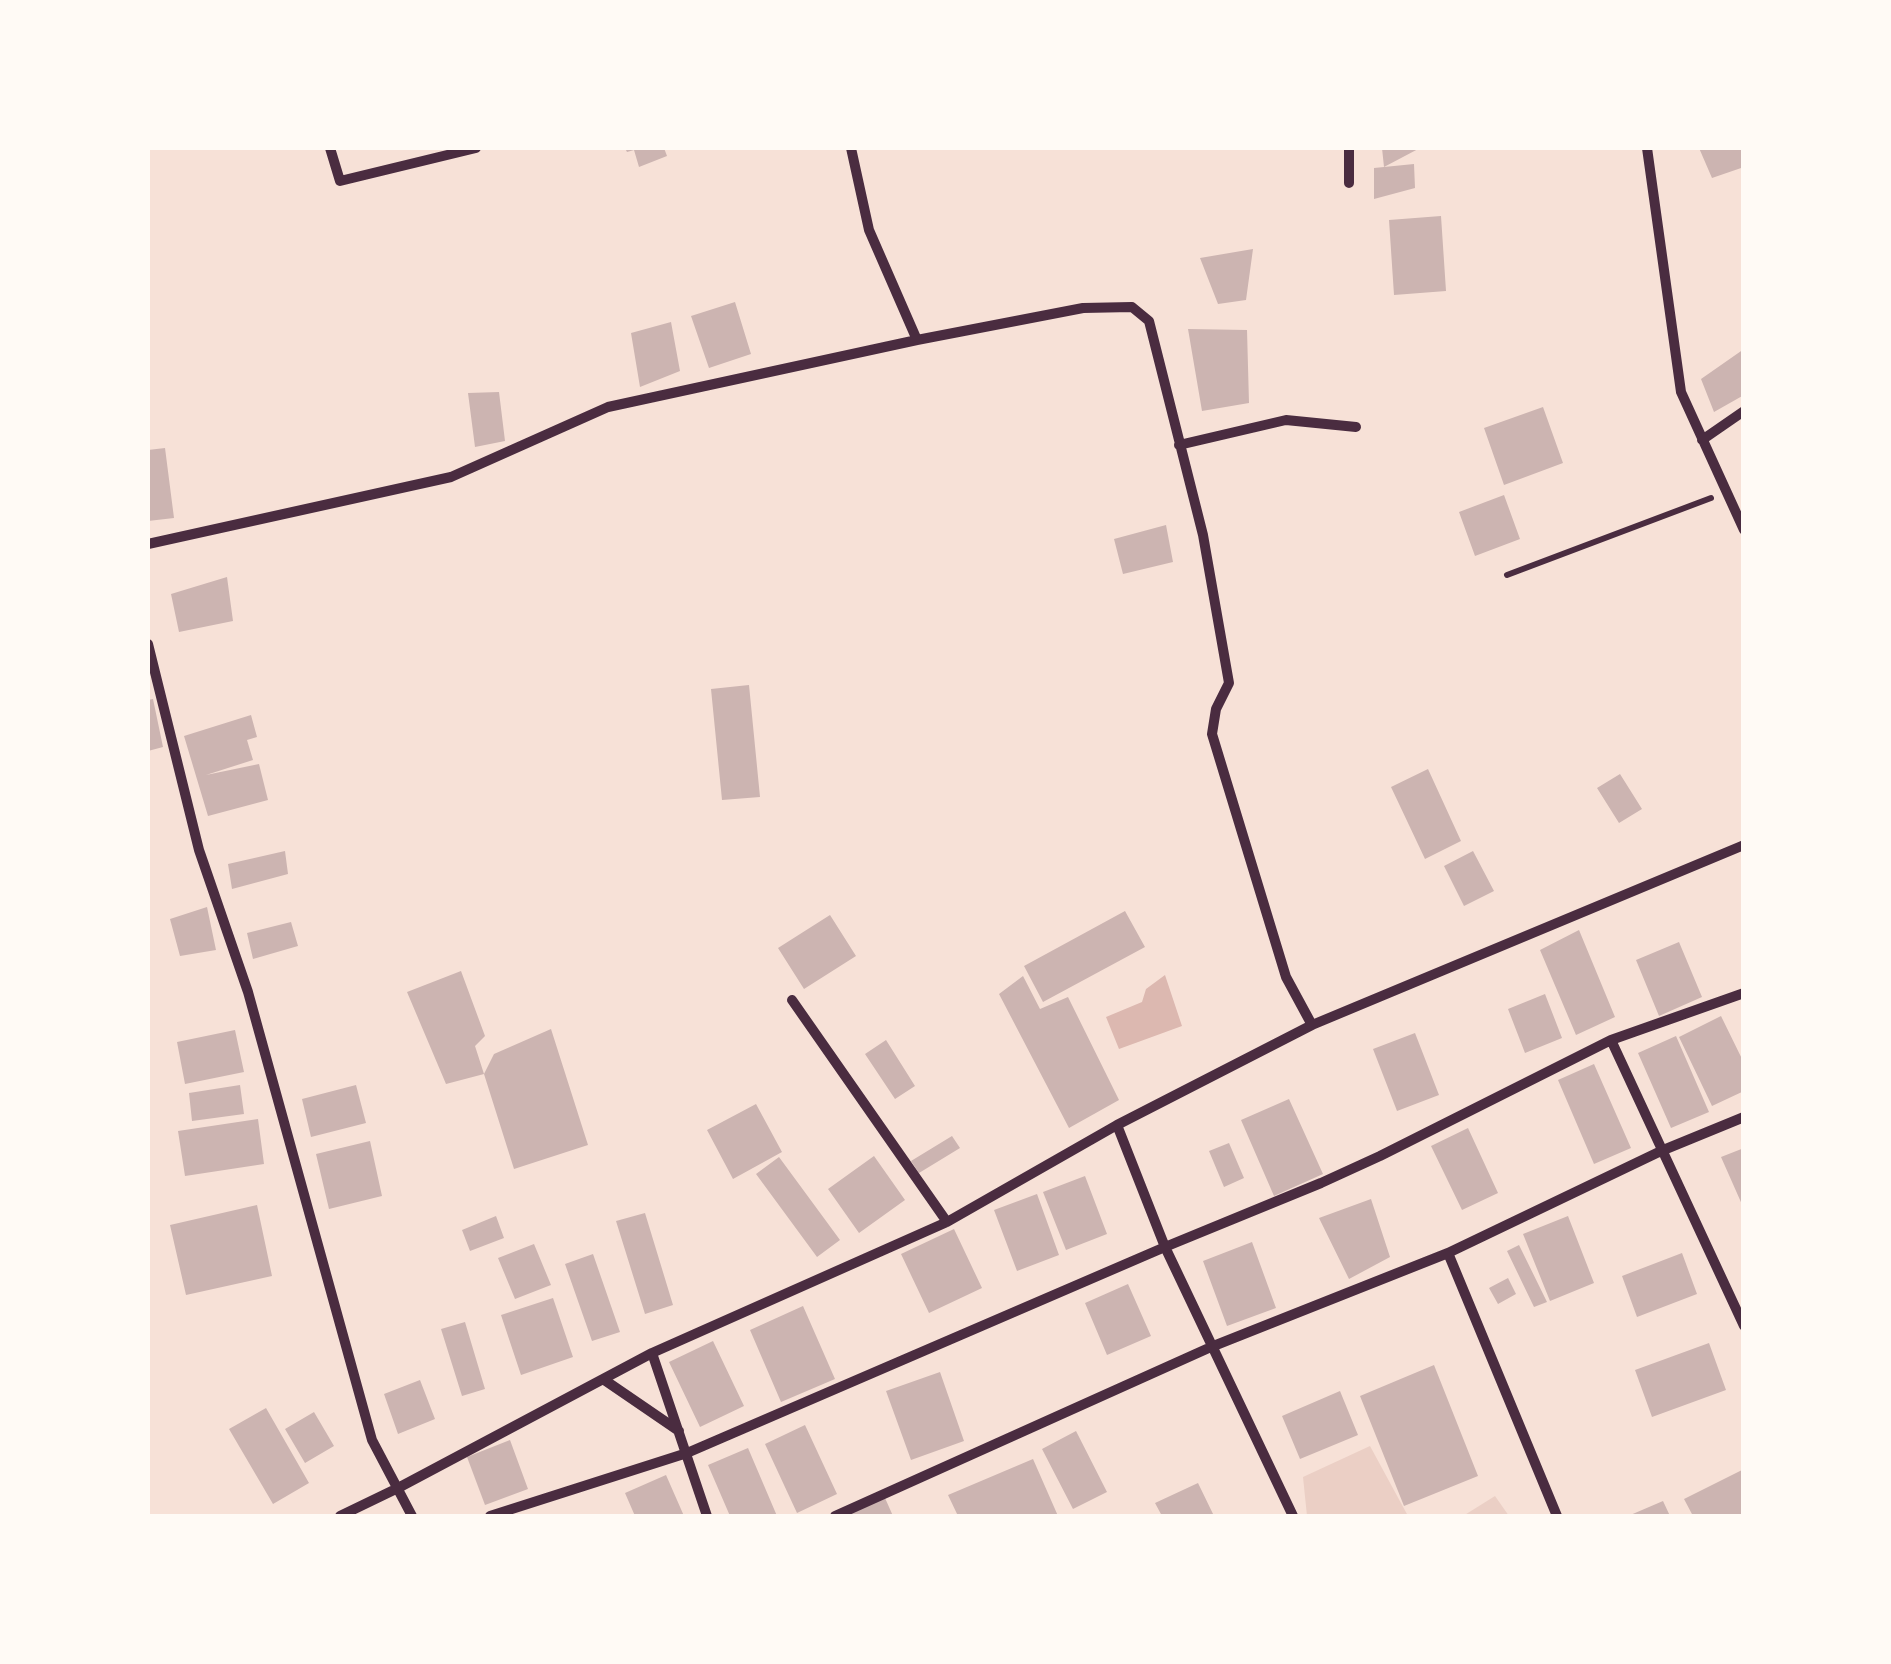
<!DOCTYPE html>
<html>
<head>
<meta charset="utf-8">
<style>
  body { margin:0 }
  #map { position:relative; width:1891px; height:1664px; overflow:hidden; background:#f7e1d7; font-family:Barlow,sans-serif }
  canvas { display:block }
  .frame { position:absolute; inset:0; border:150px solid #fffaf5; pointer-events:none }
</style>
</head>
<body>
<div id="map">
<canvas width="1891" height="1664"></canvas>
<div class="frame"></div>
</div>
<script>
const c = document.querySelector('canvas').getContext('2d');
c.lineJoin = 'round';
function paint(path, color) { c.fillStyle = color; c.fill(path, 'evenodd'); }
const shape = rows => new Path2D(rows.map(r => 'M' + r).join(''));
function stroke(path, color, width, dash) { c.strokeStyle = color; c.lineWidth = width; c.lineCap = dash ? 'butt' : 'round'; c.setLineDash(dash || []); c.stroke(path); }
paint(shape([
  [1370,1446,1408,1516,1307,1516,1303,1477],
  [1495,1496,1509,1516,1462,1516,1463,1516]
]), '#ebcfc5');
paint(shape([
  [1165,975,1182,1026,1119,1049,1106,1017,1142,1002,1146,989]
]), '#dcb8b0');
paint(shape([
  [625,148,664,148,667,156,639,167,634,150,627,152],
  [1382,148,1420,148,1384,167],
  [1699,148,1744,148,1744,167,1712,178],
  [1414,164,1415,188,1374,199,1374,168],
  [1441,216,1446,291,1394,295,1389,220],
  [1253,249,1246,300,1218,304,1200,258],
  [735,302,751,354,709,368,691,316],
  [671,322,680,371,640,387,631,333],
  [1188,329,1247,330,1249,403,1202,411],
  [1744,349,1744,395,1714,412,1701,379],
  [499,392,505,441,475,447,468,393],
  [1543,407,1563,463,1504,485,1484,428],
  [165,448,174,518,148,521,148,450],
  [1504,495,1520,539,1475,556,1459,512],
  [1166,525,1173,562,1123,574,1114,539],
  [227,577,233,621,179,632,171,594],
  [749,685,760,797,722,800,711,689],
  [153,699,163,747,148,751,148,700],
  [251,715,257,737,247,740,253,760,206,775,259,764,268,800,208,816,184,736],
  [1428,769,1461,841,1425,859,1391,787],
  [1620,774,1642,809,1619,823,1597,788],
  [285,851,288,874,232,889,228,864],
  [1473,851,1494,891,1464,906,1444,866],
  [207,907,216,950,180,956,170,919],
  [1125,911,1145,947,1043,1002,1024,966],
  [830,915,856,956,804,989,778,948],
  [291,922,298,946,253,959,247,933],
  [1579,930,1615,1017,1576,1035,1540,950],
  [1679,942,1702,997,1659,1016,1636,960],
  [461,971,485,1036,475,1046,484,1074,494,1054,551,1029,588,1145,514,1169,484,1074,446,1084,407,992],
  [1023,976,1040,1009,1068,997,1119,1100,1069,1128,999,994],
  [1545,994,1562,1038,1525,1053,1508,1009],
  [1721,1016,1744,1063,1744,1091,1712,1106,1679,1037],
  [235,1030,244,1072,185,1084,177,1042],
  [1415,1033,1439,1095,1397,1111,1373,1049],
  [1676,1036,1709,1112,1671,1128,1638,1053],
  [886,1040,915,1086,895,1099,865,1054],
  [1594,1064,1631,1148,1594,1164,1558,1080],
  [240,1085,244,1114,192,1121,189,1093],
  [356,1085,366,1123,311,1137,302,1099],
  [1289,1099,1323,1174,1274,1196,1241,1120],
  [756,1104,782,1152,733,1179,707,1130],
  [258,1119,264,1164,185,1176,178,1131],
  [1468,1128,1498,1193,1462,1210,1431,1146],
  [952,1136,960,1148,919,1173,911,1161],
  [370,1141,382,1196,329,1209,316,1154],
  [1229,1143,1244,1178,1224,1187,1209,1151],
  [1744,1148,1744,1209,1721,1157],
  [874,1156,905,1200,859,1233,828,1189],
  [779,1157,840,1240,817,1257,756,1174],
  [1085,1176,1107,1234,1066,1250,1043,1192],
  [1037,1194,1059,1255,1017,1271,994,1210],
  [1371,1199,1390,1257,1349,1279,1319,1218],
  [257,1205,272,1276,186,1295,170,1225],
  [645,1213,673,1305,645,1314,616,1221],
  [496,1216,504,1238,470,1251,462,1230],
  [1568,1216,1594,1283,1550,1301,1523,1234],
  [954,1229,982,1288,929,1313,901,1254],
  [1252,1242,1276,1308,1227,1326,1203,1261],
  [534,1244,551,1285,515,1299,498,1258],
  [1519,1245,1547,1302,1534,1307,1507,1251],
  [1682,1253,1697,1294,1637,1317,1622,1276],
  [593,1254,620,1332,592,1341,565,1264],
  [1508,1278,1516,1294,1498,1304,1489,1288],
  [1128,1284,1151,1336,1107,1355,1085,1303],
  [553,1298,573,1357,521,1375,501,1315],
  [803,1306,835,1379,781,1402,750,1330],
  [465,1322,485,1389,462,1396,441,1329],
  [713,1341,744,1406,700,1427,669,1362],
  [1709,1343,1726,1390,1652,1417,1635,1370],
  [1434,1365,1478,1476,1404,1506,1360,1396],
  [940,1372,964,1441,911,1460,886,1391],
  [420,1380,435,1419,398,1434,384,1394],
  [1340,1391,1358,1435,1300,1459,1282,1416],
  [266,1408,309,1483,273,1504,229,1429],
  [314,1412,334,1446,305,1463,285,1429],
  [805,1425,837,1494,797,1513,765,1444],
  [1076,1431,1107,1492,1073,1509,1042,1449],
  [510,1440,528,1489,485,1505,467,1457],
  [748,1448,777,1516,730,1516,708,1465],
  [1033,1459,1058,1516,958,1516,948,1495],
  [1744,1469,1744,1516,1693,1516,1684,1499],
  [666,1475,684,1516,635,1516,625,1493],
  [1198,1483,1214,1516,1162,1516,1155,1503],
  [885,1498,893,1516,839,1516],
  [1663,1501,1670,1516,1628,1516]
]), '#ccb4b1');
stroke(shape([
  [1507,575,1711,498]
]), '#4a2c40', 6);
stroke(shape([
  [330,148,340,181,476,148],
  [1647,148,1681,392,1744,530],
  [1349,183,1349,148],
  [917,340,1083,308,1132,307,1149,321,1203,535,1229,683,1216,709,1212,734,1286,977,1312,1025],
  [1702,440,1744,411],
  [1179,445,1286,420,1356,427],
  [148,544,451,477,608,407,917,340,869,230,851,148],
  [148,644,199,850,248,992,372,1440,412,1516],
  [792,1000,947,1222],
  [1611,1040,1744,1326],
  [1117,1125,1165,1247,1293,1516],
  [1448,1253,1557,1516],
  [652,1353,707,1516],
  [603,1379,679,1431],
  [340,1516,398,1488,652,1353,947,1222,1117,1125,1312,1025,1744,845],
  [490,1516,687,1453,1165,1247,1321,1183,1380,1156,1611,1040,1744,993],
  [835,1516,1211,1347,1448,1253,1661,1151,1744,1117]
]), '#4a2c40', 10);
</script>
</body>
</html>
